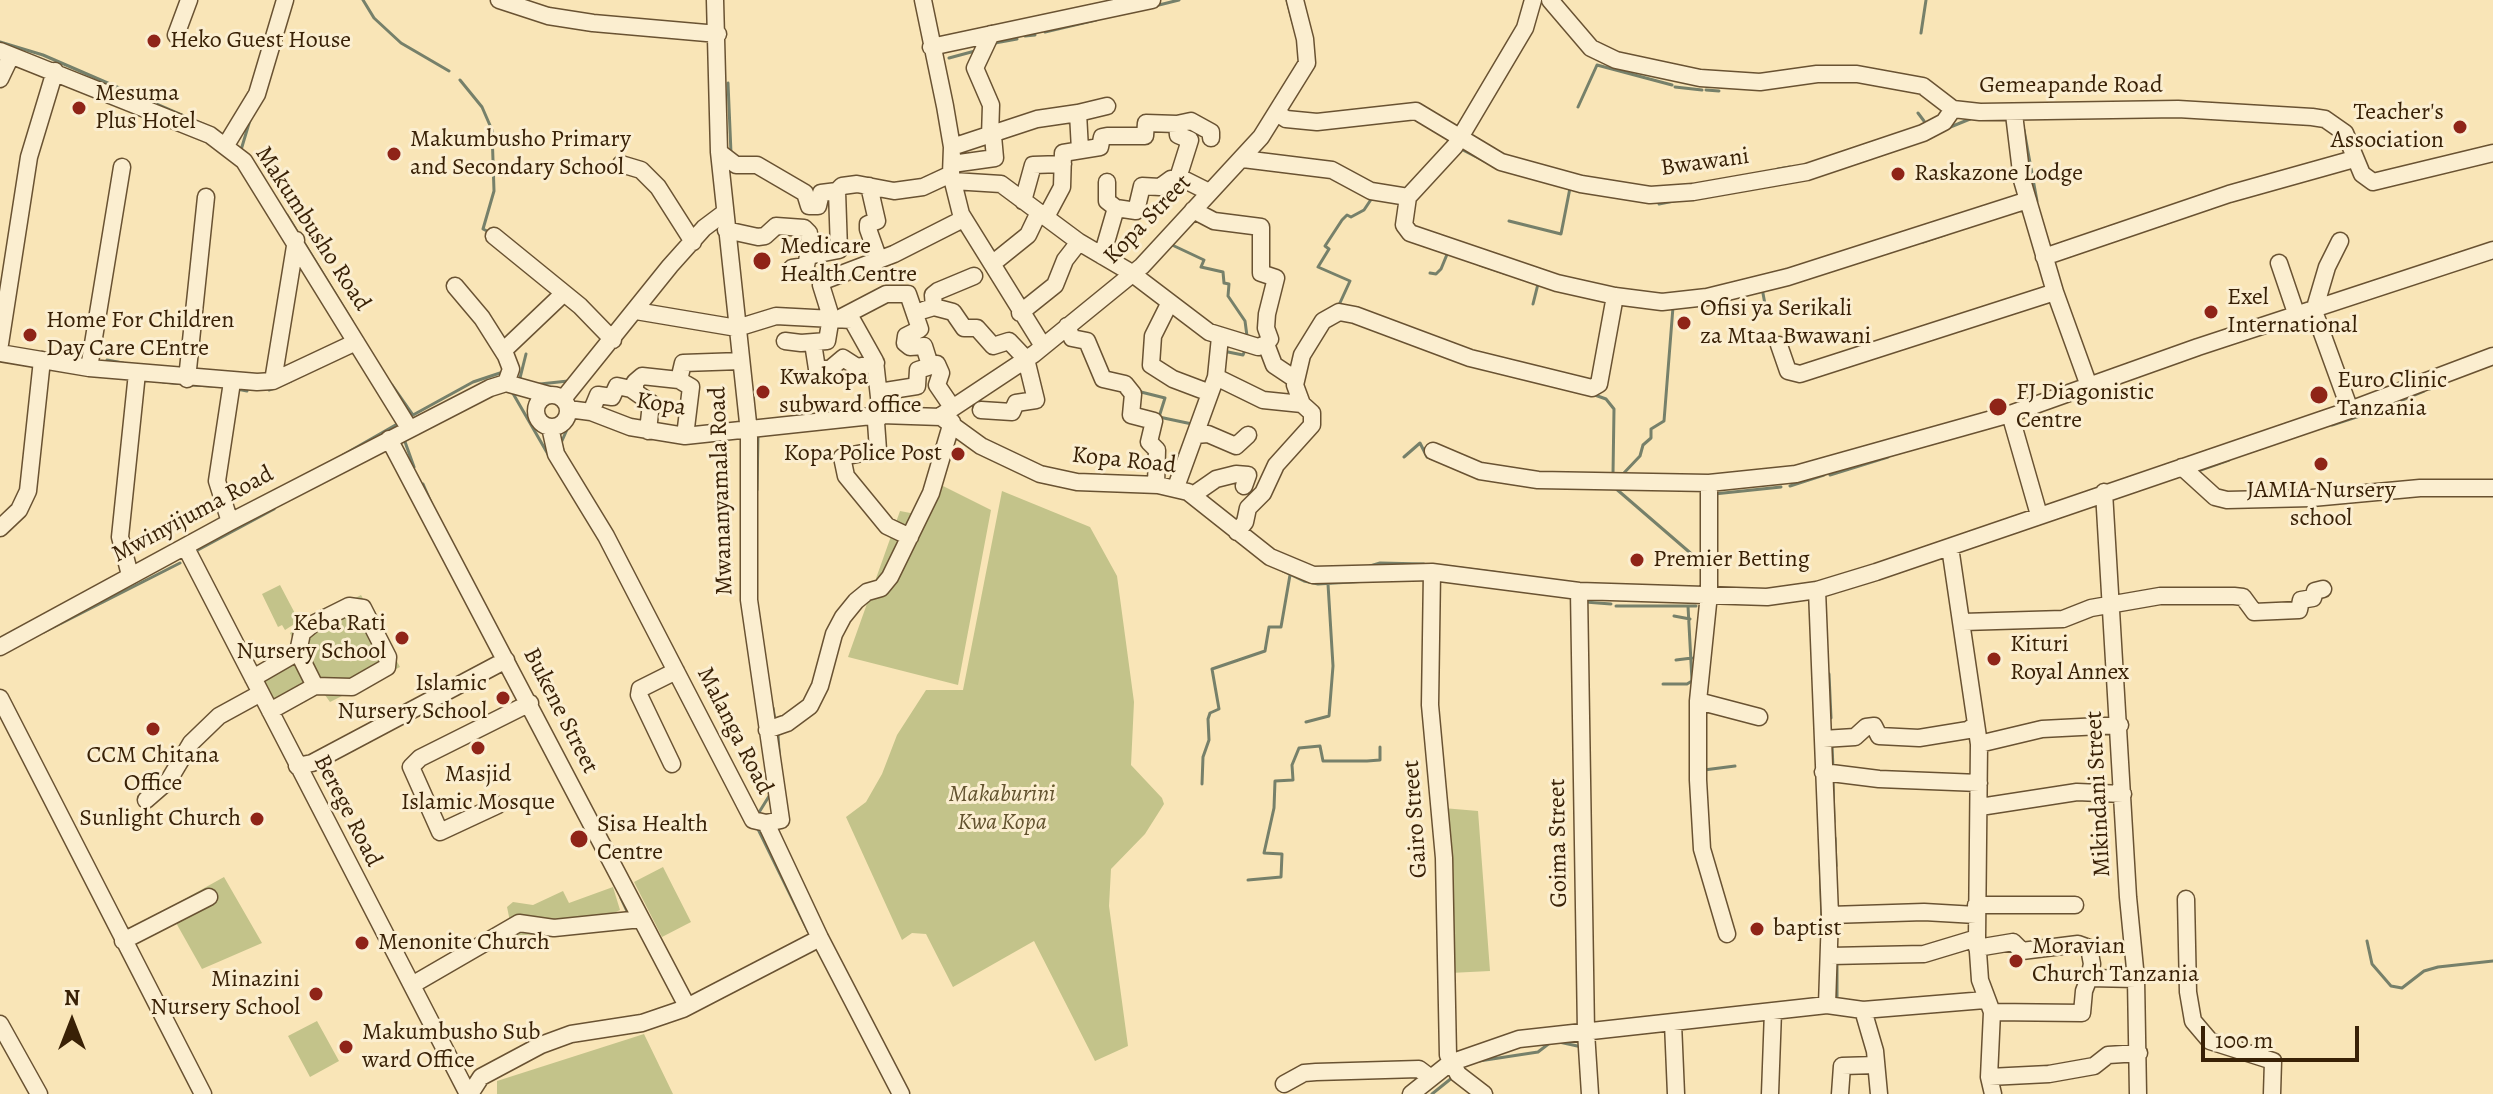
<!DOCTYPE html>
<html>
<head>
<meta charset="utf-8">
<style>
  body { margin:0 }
  #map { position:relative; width:2493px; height:1094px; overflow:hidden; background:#f9e5b7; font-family:Alegreya,serif }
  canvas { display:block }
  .north { position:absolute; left:32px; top:982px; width:80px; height:80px; -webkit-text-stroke:6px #fbeed0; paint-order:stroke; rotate:0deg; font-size:22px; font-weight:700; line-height:32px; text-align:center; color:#392106 }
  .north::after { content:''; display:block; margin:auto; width:28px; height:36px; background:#392106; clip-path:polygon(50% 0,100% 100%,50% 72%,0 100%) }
  .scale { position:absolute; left:2201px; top:1026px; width:158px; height:36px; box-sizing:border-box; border:4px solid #392106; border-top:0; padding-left:10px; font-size:24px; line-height:28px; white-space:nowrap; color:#392106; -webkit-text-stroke:6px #fbeed0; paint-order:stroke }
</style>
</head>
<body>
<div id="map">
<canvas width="2493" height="1094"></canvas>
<div class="north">N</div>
<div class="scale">100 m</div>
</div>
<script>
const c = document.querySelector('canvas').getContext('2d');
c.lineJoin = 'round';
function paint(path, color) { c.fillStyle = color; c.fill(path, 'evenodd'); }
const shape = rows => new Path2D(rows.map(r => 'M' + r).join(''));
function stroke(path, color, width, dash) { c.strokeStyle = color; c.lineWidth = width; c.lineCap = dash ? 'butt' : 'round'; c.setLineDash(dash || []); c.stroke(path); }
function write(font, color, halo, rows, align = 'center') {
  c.font = font + ' Alegreya,serif'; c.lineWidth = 6; c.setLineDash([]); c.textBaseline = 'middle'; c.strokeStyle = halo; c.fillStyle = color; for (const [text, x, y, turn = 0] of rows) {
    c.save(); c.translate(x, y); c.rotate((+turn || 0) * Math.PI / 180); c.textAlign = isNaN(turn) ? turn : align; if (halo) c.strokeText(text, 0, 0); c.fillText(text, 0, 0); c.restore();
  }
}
paint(shape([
  [941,485,991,510,958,685,848,657,900,511,926,516],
  [1002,491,1090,527,1117,576,1134,702,1131,765,1162,798,1164,804,1145,834,1111,869,1109,906,1128,1046,1095,1061,1034,941,953,987,926,934,912,933,902,940,846,817,866,802,882,774,897,735,926,690,963,690],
  [280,585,299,621,285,630,282,625,278,627,262,594],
  [361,595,400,667,330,702,317,684,274,707,256,675,299,652,290,633],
  [1443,808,1478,811,1490,971,1450,973],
  [663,867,691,922,662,937,634,882],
  [224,877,262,943,202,969,175,921,172,906],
  [613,887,620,910,578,931,513,936,507,907,513,902,533,905,563,891,569,903],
  [317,1021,339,1061,310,1077,288,1036],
  [644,1034,673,1094,497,1094,497,1081]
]), '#c3c38a');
stroke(shape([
  [363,0,374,18,401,43,449,71],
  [1287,0,1293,23],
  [1155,6,1179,0],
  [1045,32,1096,20],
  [1921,33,1926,0],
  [1025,36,1035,35],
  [0,42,43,55,207,126],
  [995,43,1017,39],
  [949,58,975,51],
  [460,80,482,107,492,130,494,191,483,229,489,232],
  [728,83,731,153],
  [1675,87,1702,90],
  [1706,90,1719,91],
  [1578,107,1597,65,1672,85],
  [1918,113,1924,121],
  [1948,128,1970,119],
  [2024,130,2037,201],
  [1461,149,1490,164],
  [241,150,250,120],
  [1778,173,1778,169,1790,167],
  [1659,204,1694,197],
  [287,215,352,321],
  [1509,221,1561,234,1570,188],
  [1923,242,1947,234],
  [1170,244,1204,260,1201,267,1223,272,1224,283,1229,284,1228,296,1245,321,1247,336],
  [1480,265,1507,274],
  [1430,273,1436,274,1441,269,1448,252],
  [1762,288,1767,315],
  [1533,304,1538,284],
  [1339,305,1350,281,1318,267,1329,249,1325,246,1342,220,1347,215,1351,217,1364,210,1372,198],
  [1223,351,1243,355,1246,348],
  [107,360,123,363],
  [163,382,184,384],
  [519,382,526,354],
  [540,384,568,381],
  [191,385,212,386],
  [392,385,413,415,473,382,506,371],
  [237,389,247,391],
  [2430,389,2439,385],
  [269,390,291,381],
  [511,390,549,456],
  [1137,391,1165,398,1159,417,1192,424],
  [1592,394,1606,399,1614,409,1613,474],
  [2385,407,2424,391],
  [2332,425,2378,410],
  [404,439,414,467],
  [564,453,561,443,573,416],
  [343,455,399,423],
  [1404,457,1420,443,1427,457,1433,459],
  [2195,472,2229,460],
  [1622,475,1640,456,1643,445,1651,438,1651,429,1664,421,1673,307],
  [1830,475,1888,457],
  [423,484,433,507],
  [1790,486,1824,475],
  [1614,487,1702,563],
  [757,490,758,435],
  [1714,494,1781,487],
  [196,551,274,509],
  [1370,566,1380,563,1424,564],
  [1444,566,1500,573],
  [1283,571,1304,581,1318,584,1368,581],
  [1585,602,1611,604],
  [1616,606,1696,606],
  [1674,616,1690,619],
  [44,632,180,563],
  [513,657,519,672],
  [1676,660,1692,658],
  [1829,674,1831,718],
  [1663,684,1687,684,1692,681,1688,606],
  [679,693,697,728],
  [773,708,775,720],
  [1306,722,1329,716,1333,666,1328,584],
  [778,735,780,767],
  [1832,744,1833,769],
  [1704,770,1735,766],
  [1833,780,1834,822],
  [1202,784,1203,757,1209,740,1208,719,1210,713,1219,709,1212,669,1265,651,1269,627,1281,627,1290,575],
  [758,814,771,793],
  [757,827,808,931],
  [1835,838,1836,866],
  [1820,860,1822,924],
  [1248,880,1281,877,1282,854,1264,853,1274,808,1275,781,1293,780,1292,765,1299,748,1320,746,1323,761,1367,761,1380,760,1380,747],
  [621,898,628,913],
  [2367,941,2372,964,2391,986,2402,988,2424,971,2438,967,2493,961],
  [1837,962,1837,1002],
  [1559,1042,1582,1047],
  [1479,1061,1538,1052,1551,1042],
  [1432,1094,1453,1077]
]), '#76806a', 3);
const minor = shape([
  [499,0,548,16,593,23,718,34],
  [923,0,945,106,952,147,951,174,961,214,1043,346],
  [1550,0,1591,48,1616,60,1700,78,1760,82,1817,74,1857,74,1923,86,1953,109,1980,112,2178,109,2312,117,2325,119,2345,133,2362,174,2373,182,2493,153],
  [176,35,189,0],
  [931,47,1152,0],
  [0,51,210,135,244,161,409,428],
  [0,79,11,56],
  [1277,113,1286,119,1317,122,1416,111,1501,162,1581,184,1650,195,1693,192,1807,172,1923,133,1944,122,1953,109],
  [2014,114,2022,180,2055,292,2089,386],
  [990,137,991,105,975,68,991,34],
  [226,145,257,94,285,0],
  [952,147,1037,119,1078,113],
  [1080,150,1078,113,1107,106],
  [719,152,736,165,757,165,805,193,809,206,818,206,821,193,837,191,842,186,857,184,894,191,923,187,951,174],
  [1243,159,1332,170,1371,191,1408,197,1455,146,1525,28,1533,0],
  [621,164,641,170,658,187,693,242],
  [952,164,995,158,993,136],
  [1178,178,1190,140,1178,135,1177,124,1191,121,1211,132,1211,138],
  [953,181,1001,184,1079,242,1130,272,1209,332,1258,347,1266,344],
  [869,186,877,221,868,224,868,229,879,260],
  [1408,197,1404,225,1410,233,1557,283,1615,296,1662,302,1707,297,1788,277,2028,200],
  [1023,201,1033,165,1063,164],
  [1116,208,1136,211,1142,186,1160,187,1171,179,1181,178,1209,192],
  [1193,210,1214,221,1261,227,1261,273,1276,278,1267,314,1266,328,1270,339,1266,344,1274,365,1295,379],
  [1046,217,1062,187,1063,153,1100,147,1102,137,1107,136,1145,136,1146,123,1177,124],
  [726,230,758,237,765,236,776,226,804,228,809,233,810,256],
  [494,236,580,306,613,340],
  [2340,241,2327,267,2314,311,2350,410],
  [1102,256,1116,208,1107,201,1107,182],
  [2044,257,2229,194,2354,159],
  [2279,263,2297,316],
  [992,264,1028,235,1039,212],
  [792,268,806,266,808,256,839,250,837,191],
  [455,286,482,318,506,356,511,369,506,383],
  [1169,304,1153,336,1151,365,1173,379,1210,393],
  [934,307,953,312,964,328,977,328,993,346,1009,341,1026,359,1036,400,1016,403,1012,412,981,410],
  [924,310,934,307,933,295,938,291,974,276],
  [636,311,737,328,776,316,852,320,875,361,881,415,876,422,878,450,842,457,846,476,887,526,910,537],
  [1020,313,1055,285,1065,260,1079,242],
  [840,318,886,294,908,294,920,329,906,336,905,343,910,347,924,346,930,365],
  [1067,326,1072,338,1087,341,1103,379,1125,384,1133,394,1131,415,1154,421,1149,442,1157,450,1156,485],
  [785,341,801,343,827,341,831,317,821,285,823,281,894,254,963,219],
  [813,343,817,369,830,369,843,358,857,367,876,363],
  [0,344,29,157,55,71],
  [1779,345,1788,371,1800,374,2055,292],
  [503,351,564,293],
  [0,353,89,368,257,382,273,381,356,342],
  [89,368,122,167],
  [1216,377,1263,400,1302,404,1312,413,1312,425,1276,465,1263,493,1248,508,1245,522,1237,532],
  [187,379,206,197],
  [679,380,691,387,685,436],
  [273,381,296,240],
  [635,391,635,382,642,376,679,380,683,363,741,361],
  [879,392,917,386,918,370,937,364,941,373,937,385,952,407],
  '536 411a16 16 0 1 1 32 0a16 16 0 1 1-32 0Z',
  [563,399,670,266,704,228,724,213],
  [1302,404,1295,385,1302,355,1323,321,1339,312,1355,315,1470,358,1592,388,1599,384,1615,296],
  [568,409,591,412,630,427,685,436,881,415,941,417,981,446,1040,474,1077,482,1158,485,1188,492,1270,557,1313,575,1432,572,1579,591,1767,597,1817,590,1876,572,2350,410,2493,356],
  [591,412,598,395,612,397,617,386,631,389,651,403,648,431],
  [2010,414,2039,515],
  [939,417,1034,354,1142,266,1261,137,1307,63,1305,39,1295,0],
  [550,427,556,454,606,536,753,820,766,823,781,820,749,600,749,432,719,152,715,0],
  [1195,435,1208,434,1236,446,1248,435],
  [389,439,687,1006],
  [1433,451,1480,471,1538,480,1709,483,1796,474,2010,414,2198,347,2493,250],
  [2182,467,2215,497,2227,500,2312,498,2420,488,2493,488],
  [1709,483,1709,594,1698,701,1698,780,1702,849,1727,934],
  [1176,487,1216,377,1220,337],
  [2104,492,2128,897,2136,979,2138,1094],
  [1193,495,1216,479,1236,474,1248,475,1244,486],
  [230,522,217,481,232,382],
  [0,528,19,510,28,491,42,360],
  [1950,547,1979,744,1977,938,1980,980,1992,1012,1989,1077,1993,1094],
  [186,548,468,1094],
  [1432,572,1430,705,1444,858,1448,1055,1458,1074,1484,1094],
  [130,575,120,537,137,373],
  [1817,590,1830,915,1827,1005],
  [1579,591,1586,1032,1590,1094],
  [1963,622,2063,619,2091,608,2160,596,2234,596,2243,597,2254,612,2299,610,2301,600,2313,598,2315,591,2323,589],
  [0,647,230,522,490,388,506,383,549,395],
  [298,652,315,686],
  [253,678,298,652,302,633,313,624,349,606,363,608,388,657,387,667,352,687,315,686,270,711],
  [0,698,203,1094],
  [1698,701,1759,717],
  [767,730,787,723,810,706,820,686,834,634,843,617,856,601,867,592,881,588,890,577,931,493,952,422],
  [1823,739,1855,737,1866,727,1874,726,1879,736,1919,738,1968,730,1975,725],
  [1979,744,2042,729,2120,725],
  [672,764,639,695,640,689,676,671],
  [297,766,312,763,506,660],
  [1823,772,1879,779,1979,783],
  [146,800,169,780,191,743,219,716,261,693],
  [498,805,440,832,411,767,420,758,530,703],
  [1980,807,2077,792,2123,794],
  [766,823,820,938,901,1094],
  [2186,899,2188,992,2193,1021,2210,1041,2273,1061,2272,1094],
  [1976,905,2075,905],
  [1830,915,1924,912,1976,915],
  [123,941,209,897],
  [1977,948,2013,942,2022,951,2078,944,2089,948,2092,964,2089,978,2136,979],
  [1830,956,1924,954,1977,938],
  [412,985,519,923,554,928,641,919],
  [1863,1010,1875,1051,1879,1094],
  [1992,1012,2082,1013,2084,991,2089,978],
  [1673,1023,1676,1094],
  [0,1024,39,1094],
  [1989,1077,2049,1074,2094,1066,2108,1055,2139,1053],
  [1284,1084,1304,1073,1316,1072,1419,1069,1431,1078],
  [470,1094,481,1077,541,1045,571,1034,642,1023,683,1009,820,938],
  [1411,1094,1450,1063,1519,1039,1827,1005,1863,1010,1985,1000],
  [1770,1094,1773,1011],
  [1840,1094,1842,1066,1876,1065]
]);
stroke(minor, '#695232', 19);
stroke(minor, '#fbeed0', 16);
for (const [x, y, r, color] of [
  [154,41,8,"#8f2418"],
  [79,108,8,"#8f2418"],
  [2460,127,8,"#8f2418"],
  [394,154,8,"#8f2418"],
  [1898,174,8,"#8f2418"],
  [762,261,10,"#8f2418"],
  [2211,312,8,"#8f2418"],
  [1684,323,8,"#8f2418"],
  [30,335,8,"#8f2418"],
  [763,392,8,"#8f2418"],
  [2319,395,10,"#8f2418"],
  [1998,407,10,"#8f2418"],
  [958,454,8,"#8f2418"],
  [2321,464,8,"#8f2418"],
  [1637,560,8,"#8f2418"],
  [402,638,8,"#8f2418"],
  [1994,659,8,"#8f2418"],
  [503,698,8,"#8f2418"],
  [153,729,8,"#8f2418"],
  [478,748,8,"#8f2418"],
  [257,819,8,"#8f2418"],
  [579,839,10,"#8f2418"],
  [1757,929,8,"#8f2418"],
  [362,943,8,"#8f2418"],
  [2016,961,8,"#8f2418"],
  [316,994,8,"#8f2418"],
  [346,1047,8,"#8f2418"]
]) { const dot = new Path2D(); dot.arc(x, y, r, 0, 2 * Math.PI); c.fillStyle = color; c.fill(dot); stroke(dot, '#fbeed0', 3); }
write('24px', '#392106', '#fbeed0', [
  ["Heko Guest House",170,41],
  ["Mesuma",95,94],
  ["Plus Hotel",95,122],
  ["Teacher's",2444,113,"right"],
  ["Association",2444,141,"right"],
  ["Makumbusho Primary",410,140],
  ["and Secondary School",410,168],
  ["Raskazone Lodge",1914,174],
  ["Medicare",780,247],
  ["Health Centre",780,275],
  ["Exel",2227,298],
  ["International",2227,326],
  ["Ofisi ya Serikali",1700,309],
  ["za Mtaa Bwawani",1700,337],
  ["Home For Children",46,321],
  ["Day Care CEntre",46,349],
  ["Kwakopa",779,378],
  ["subward office",779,406],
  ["Euro Clinic",2337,381],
  ["Tanzania",2337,409],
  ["FJ Diagonistic",2016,393],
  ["Centre",2016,421],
  ["Kopa Police Post",942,454,"right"],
  ["JAMIA Nursery",2321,491,"center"],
  ["school",2321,519,"center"],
  ["Premier Betting",1653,560],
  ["Keba Rati",386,624,"right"],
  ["Nursery School",386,652,"right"],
  ["Kituri",2010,645],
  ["Royal Annex",2010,673],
  ["Islamic",487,684,"right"],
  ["Nursery School",487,712,"right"],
  ["CCM Chitana",153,756,"center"],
  ["Office",153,784,"center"],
  ["Masjid",478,775,"center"],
  ["Islamic Mosque",478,803,"center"],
  ["Sunlight Church",241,819,"right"],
  ["Sisa Health",597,825],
  ["Centre",597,853],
  ["baptist",1773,929],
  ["Menonite Church",378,943],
  ["Moravian",2032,947],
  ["Church Tanzania",2032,975],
  ["Minazini",300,980,"right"],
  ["Nursery School",300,1008,"right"],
  ["Makumbusho Sub",362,1033],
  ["ward Office",362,1061]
], 'left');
write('24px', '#392106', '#fbeed0', [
  ["Gemeapande Road",2071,86],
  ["Bwawani",1705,163,-8],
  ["Kopa Street",1148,220,-46],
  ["Makumbusho Road",312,229,57],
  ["Kopa",661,405,9],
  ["Kopa Road",1124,461,6],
  ["Mwananyamala Road",722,491,-92],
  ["Mwinyijuma Road",193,515,-28],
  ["Bukene Street",560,711,63],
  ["Malanga Road",734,731,63],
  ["Mikindani Street",2099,794,-93],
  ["Berege Road",347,811,63],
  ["Gairo Street",1416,819,-94],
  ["Goima Street",1559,843,-91]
]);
write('italic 24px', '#62522e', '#fbeed0', [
  ["Makaburini",1002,795],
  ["Kwa Kopa",1002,823]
]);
</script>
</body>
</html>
